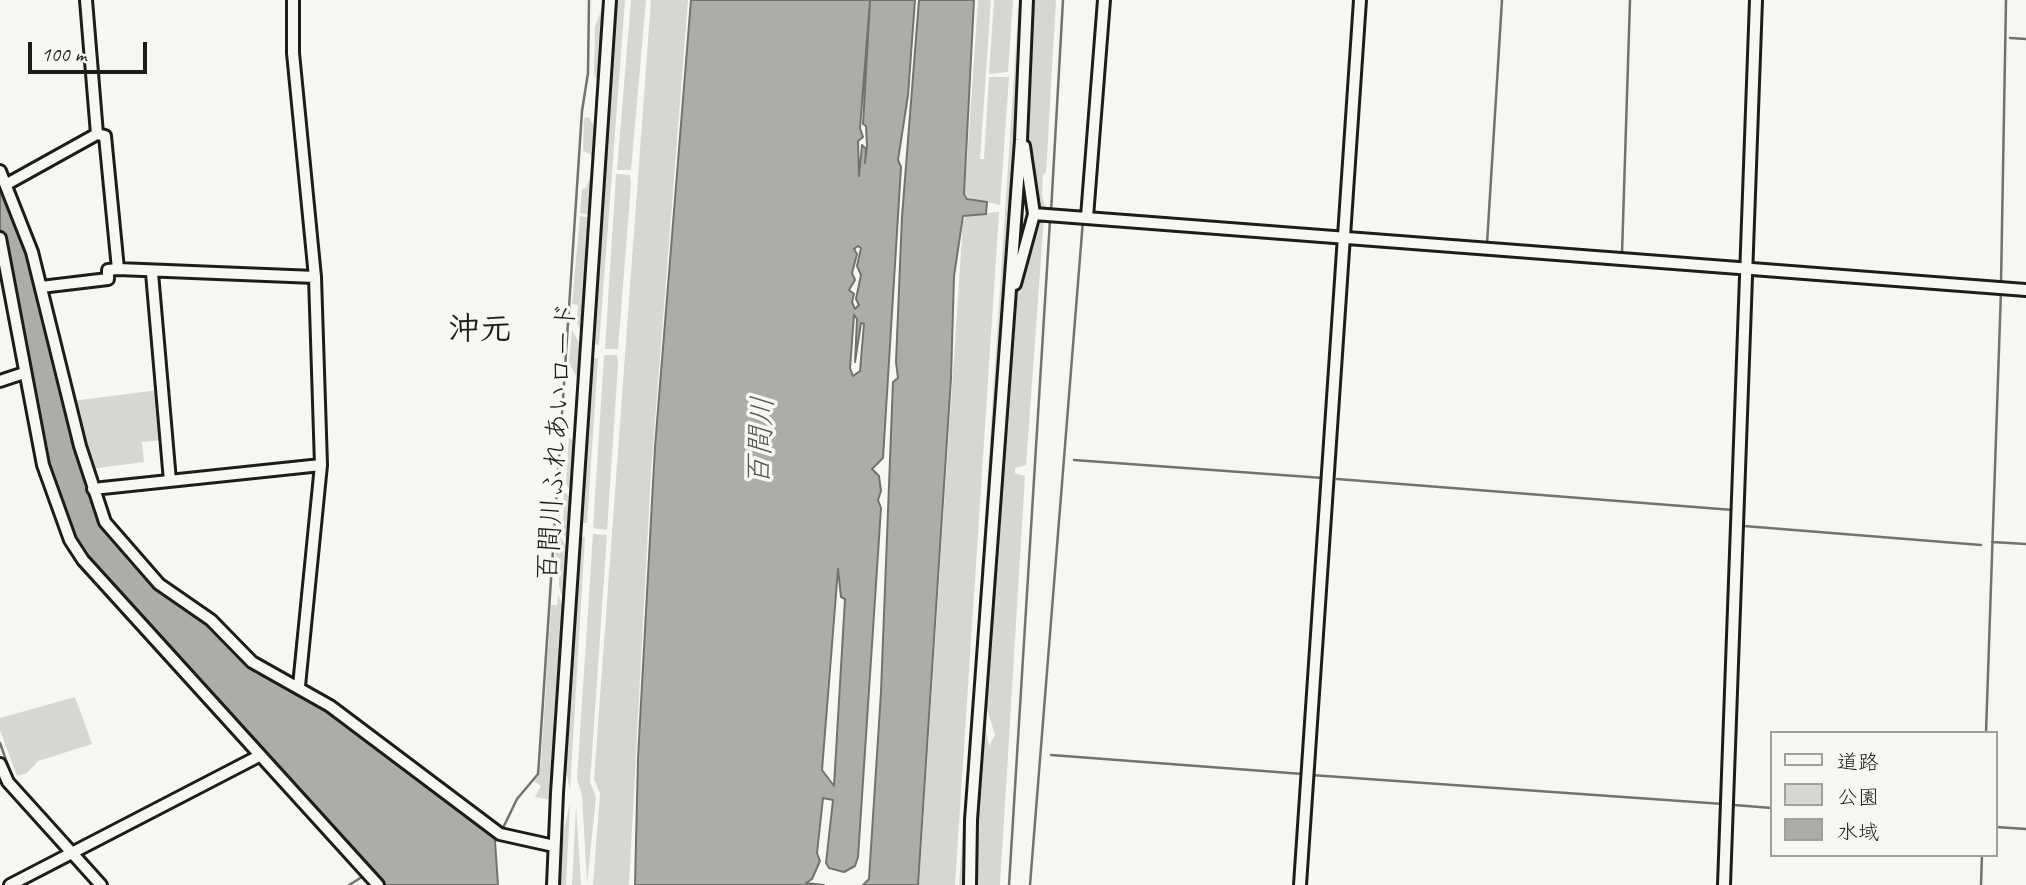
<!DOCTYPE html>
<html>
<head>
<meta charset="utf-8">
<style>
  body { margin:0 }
  #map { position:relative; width:2026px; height:885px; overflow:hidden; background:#f6f6f2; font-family:Caveat,"Klee One",sans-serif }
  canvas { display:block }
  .legend { position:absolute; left:1770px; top:731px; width:228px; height:126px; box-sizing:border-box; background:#f6f6f2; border:2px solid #9f9f9c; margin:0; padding:9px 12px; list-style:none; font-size:21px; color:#1c1c1c }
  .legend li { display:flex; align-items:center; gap:14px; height:35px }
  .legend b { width:35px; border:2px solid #9f9f9c }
  .scale { position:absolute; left:28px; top:42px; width:119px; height:32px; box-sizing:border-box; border:4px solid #1c1c1c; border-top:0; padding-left:9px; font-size:21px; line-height:24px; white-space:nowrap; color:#1c1c1c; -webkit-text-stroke:5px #f6f6f2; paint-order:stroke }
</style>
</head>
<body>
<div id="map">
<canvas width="2026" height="885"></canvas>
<ul class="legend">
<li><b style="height:9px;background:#f6f6f2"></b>道路</li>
<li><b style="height:19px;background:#d6d6d2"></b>公園</li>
<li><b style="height:19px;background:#acaca9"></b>水域</li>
</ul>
<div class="scale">100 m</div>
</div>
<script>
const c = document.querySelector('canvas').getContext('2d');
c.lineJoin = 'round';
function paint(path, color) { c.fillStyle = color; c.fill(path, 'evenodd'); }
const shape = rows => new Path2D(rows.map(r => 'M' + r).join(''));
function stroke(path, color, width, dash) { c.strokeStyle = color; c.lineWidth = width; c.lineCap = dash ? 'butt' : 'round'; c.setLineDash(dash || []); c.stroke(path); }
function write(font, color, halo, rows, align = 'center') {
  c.font = font + ' Caveat,"Klee One",sans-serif'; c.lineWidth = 7; c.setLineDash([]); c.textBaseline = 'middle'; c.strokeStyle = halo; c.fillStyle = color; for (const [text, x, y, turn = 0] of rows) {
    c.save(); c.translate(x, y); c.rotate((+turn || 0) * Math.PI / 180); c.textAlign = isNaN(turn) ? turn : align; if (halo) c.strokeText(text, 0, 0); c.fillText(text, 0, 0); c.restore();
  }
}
paint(shape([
  [614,0,625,0,599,345,593,344],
  [631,0,646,0,631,170,617,170],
  [651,0,688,0,651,472,629,885,593,885,600,793,594,779],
  [978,0,991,0,980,159,984,159,989,77,1009,77,1000,205,969,198,965,193],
  [994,0,1013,0,1008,72,989,74],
  [1019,0,1023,0,1016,138,973,698],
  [1031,0,1056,0,1046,173,1043,174,1042,196,1046,209,1035,208,1031,147,1024,136],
  [604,4,600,85,599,86,594,74,595,26],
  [589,117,595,129,594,166,590,154,583,151,584,118],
  [592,172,590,215,580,213,582,189,586,188],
  [616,174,630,175,631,184,618,349,605,349],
  [999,212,955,885,919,885,963,222,968,214],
  [580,216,590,218,582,336,577,323,578,305,572,304],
  [1044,217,1026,465,1015,468,1015,473,1025,476,1000,885,974,885,982,710,989,746,995,735,984,699,1013,293,1022,283,1034,221],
  [572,330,581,346,579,374,576,376,569,363],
  [604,355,617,355,618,364,607,530,593,528],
  [591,358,598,358,587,523,581,523],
  [159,390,163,440,142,442,144,462,90,469,72,401],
  [569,438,576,442,572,494,566,483],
  [564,492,568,495,571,509,568,545,563,532],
  [557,534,560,535,568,552,564,602,559,587,559,577,554,576],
  [593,534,607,535,590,782,596,797,587,884,582,795,577,779],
  [579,537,585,537,570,790,564,761],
  [558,594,565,613,552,800,535,797,541,786,534,781,539,775,541,762,551,605,557,605],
  [75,697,92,744,38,761,27,773,17,776,0,730,0,718],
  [972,706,975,708,967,885,959,885],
  [570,803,566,885,559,885,559,854],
  [576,807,581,885,572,885]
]), '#d6d6d2');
const water = shape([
  [691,0,915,0,908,95,898,160,901,167,883,458,872,469,879,476,881,491,878,500,881,508,858,857,855,866,844,872,829,868,826,863,833,800,823,798,817,853,820,861,812,879,806,883,824,885,635,885,638,758,655,447,691,0],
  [870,1,863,124,866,126,867,146,865,163,866,149,862,145,859,176,858,141,863,137,860,128,870,1],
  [858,246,861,248,857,266,861,275,856,299,859,305,855,309,852,302,854,294,849,290,855,280,852,273,857,254,854,249,858,246],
  [854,315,857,319,855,362,861,323,864,324,860,371,853,376,850,368,854,315],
  [838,569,841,597,845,599,834,786,822,770,838,569],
  [919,0,974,0,964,194,967,199,987,202,986,214,963,216,954,276,951,378,918,885,863,885,869,879,881,692,893,382,898,378,896,362,902,217,919,0],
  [0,179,21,228,109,533,148,580,494,834,498,838,495,841,498,885,384,885,80,549,58,498,30,381,6,246,0,228,0,179]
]);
paint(water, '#acaca9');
stroke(water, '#727271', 2);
stroke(shape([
  [2010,38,2026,39],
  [1051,212,1063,0],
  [1257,226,1271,227],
  [1487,244,1502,0],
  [307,248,309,272],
  [1622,254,1630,0],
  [1697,260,1742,263],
  [114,274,148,276],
  [155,276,197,277],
  [310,279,311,332],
  [2001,284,2006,0],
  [313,366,315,461],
  [0,387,22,380],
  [1074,460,1323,478],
  [1337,479,1733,510],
  [1744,526,1981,545],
  [1992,542,2026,544],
  [293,680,315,468],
  [1986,733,2001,290],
  [0,743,12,777,74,847],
  [1051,755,1303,774],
  [1311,775,1723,804],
  [1734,805,1772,808],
  [1996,827,2026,829],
  [502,830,517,799,538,774,539,761,582,111,588,73,589,0],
  [79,852,108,885],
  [1719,871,1723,762],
  [349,885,362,877],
  [1009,885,1050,220],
  [1030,885,1083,220],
  [1981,885,1982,855]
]), '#727271', 2.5);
const minor = shape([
  [86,0,97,134,105,136,118,269],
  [293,0,293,53,315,277,321,465,299,686],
  [0,171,32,252,80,446,105,522,159,584,211,620,252,662,330,706,500,834,554,846],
  [7,184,97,134],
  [1034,214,2026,290],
  [1087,217,1104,0],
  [0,238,43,465,70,540,83,560,378,885],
  [152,273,170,481],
  [1015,284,1034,214,1024,146],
  [41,287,108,279,108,270,118,269,315,277],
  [0,381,24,373],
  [93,489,321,465],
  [0,764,8,782,101,885],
  [10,885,259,756],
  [553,885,557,793,610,0],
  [970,885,971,820,1021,140,1027,0],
  [1300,885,1360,0],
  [1724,885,1756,0]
]);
stroke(minor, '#1c1c1c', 16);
stroke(minor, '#f6f6f2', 10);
write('28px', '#1c1c1c', '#f6f6f2', [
  ["百間川ふれあいロード",558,441,-86]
]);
write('italic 30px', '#565654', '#f6f6f2', [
  ["百間川",762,441,-87]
]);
write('bold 32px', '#1c1c1c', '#f6f6f2', [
  ["沖元",480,331]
]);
</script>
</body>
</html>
